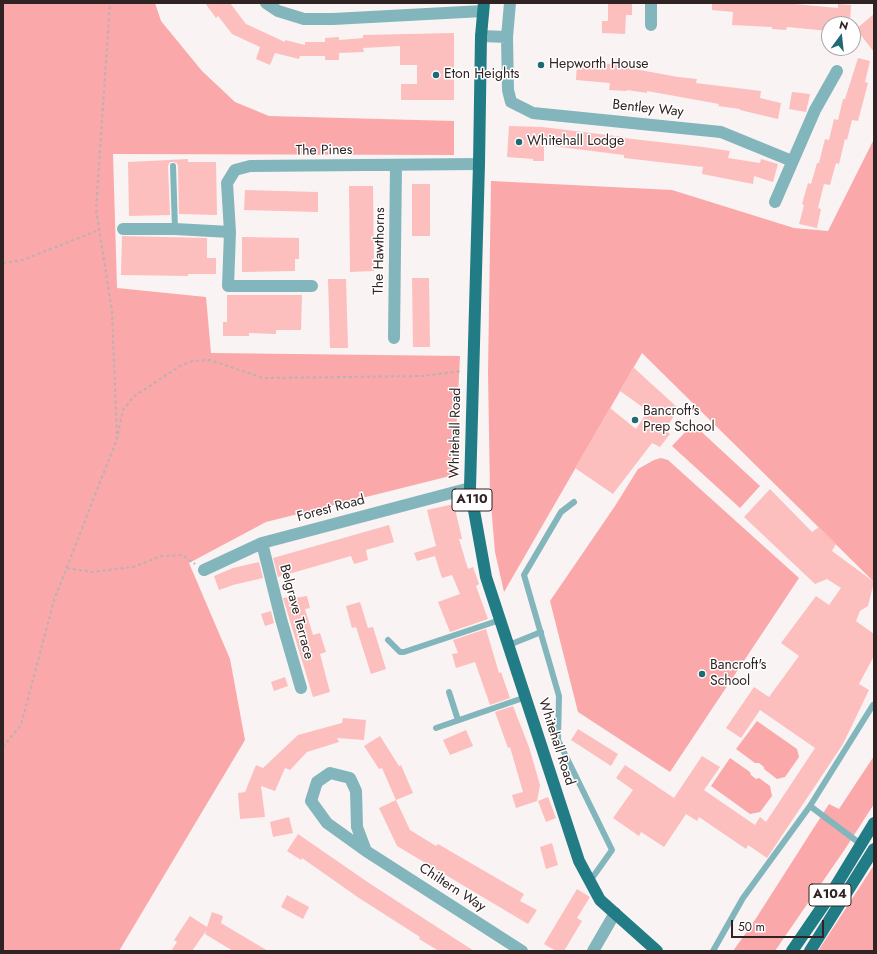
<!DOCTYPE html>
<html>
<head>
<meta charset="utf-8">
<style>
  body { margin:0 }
  #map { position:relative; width:877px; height:954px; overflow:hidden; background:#faf3f3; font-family:Jost,sans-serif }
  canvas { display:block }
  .frame { position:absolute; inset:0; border:4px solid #302323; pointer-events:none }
  .north { position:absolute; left:821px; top:16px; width:40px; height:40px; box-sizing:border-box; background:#fff; border:1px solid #aca7a7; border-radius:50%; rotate:15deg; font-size:11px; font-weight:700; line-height:16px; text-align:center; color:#302323 }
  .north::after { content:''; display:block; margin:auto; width:14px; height:18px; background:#1f6a73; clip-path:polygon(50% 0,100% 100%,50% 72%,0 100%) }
  .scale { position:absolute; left:731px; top:920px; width:93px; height:18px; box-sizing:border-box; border:2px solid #302323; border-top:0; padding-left:5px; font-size:12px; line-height:14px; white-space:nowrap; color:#302323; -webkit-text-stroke:3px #fff; paint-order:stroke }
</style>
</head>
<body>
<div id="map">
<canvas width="877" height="954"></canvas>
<div class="frame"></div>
<div class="north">N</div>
<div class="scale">50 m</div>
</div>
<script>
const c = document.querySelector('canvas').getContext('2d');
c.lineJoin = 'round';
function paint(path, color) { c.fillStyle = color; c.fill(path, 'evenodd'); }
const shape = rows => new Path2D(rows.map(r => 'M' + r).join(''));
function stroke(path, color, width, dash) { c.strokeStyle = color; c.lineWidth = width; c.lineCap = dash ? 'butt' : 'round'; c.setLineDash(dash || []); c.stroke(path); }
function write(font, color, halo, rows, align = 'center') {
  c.font = font + ' Jost,sans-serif'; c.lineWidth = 3; c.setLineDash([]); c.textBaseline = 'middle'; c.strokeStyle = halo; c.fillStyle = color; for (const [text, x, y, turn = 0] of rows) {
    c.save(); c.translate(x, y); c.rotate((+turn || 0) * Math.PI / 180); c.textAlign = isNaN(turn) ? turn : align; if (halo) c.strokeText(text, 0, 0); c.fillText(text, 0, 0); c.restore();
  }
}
paint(shape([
  [3,3,155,3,161,21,202,71,235,102,269,116,454,121,454,155,113,154,117,288,206,297,211,353,460,356,454,475,266,522,189,563,230,659,245,740,119,951,3,951],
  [874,139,874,582,642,353,504,592,495,552,490,493,488,372,491,181,672,190,794,228,828,231],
  [693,424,760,486,740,508,672,446],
  [661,458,668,460,799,578,670,772,578,712,550,601,615,506,638,469,654,460],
  [757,721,797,749,799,757,785,777,777,779,764,769,764,767,759,763,755,763,736,749],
  [874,756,874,804,845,849,775,951,733,951,753,923,829,804,839,809],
  [730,758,750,772,751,775,756,779,759,778,770,786,772,796,760,812,750,814,711,786],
  [874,865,874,951,818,951]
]), '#faa8a9');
paint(shape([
  [205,3,230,3,246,24,285,42,285,40,305,45,305,42,325,42,325,38,339,37,339,40,363,38,363,35,454,33,454,100,401,100,401,84,417,84,417,65,400,65,400,46,363,48,364,52,339,53,339,60,325,60,325,56,300,56,299,59,275,53,270,65,256,59,260,47,232,34,218,16,216,18],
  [608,3,632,3,632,15,626,15,625,34,602,33,602,21,608,21],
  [712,3,795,4,838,8,838,4,851,5,850,24,829,24,829,31,787,27,786,30,772,29,772,27,732,25,733,12,712,10],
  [874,14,874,52,856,29],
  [858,58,870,61,865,82,868,83,858,121,852,120,847,140,845,139,839,164,836,163,830,185,824,184,818,208,821,209,817,228,799,224,804,205,802,204,808,183,811,184,817,163,819,163,825,139,829,140,834,119,838,120,843,99,845,99],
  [577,62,630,65,629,68,678,77,697,79,696,83,761,91,760,98,781,103,778,119,740,110,740,109,718,106,719,104,647,91,647,93,627,90,627,91,609,90,610,83,576,80],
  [792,92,810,94,806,112,789,109],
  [509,126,542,127,624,137,624,138,703,147,730,151,728,158,760,163,761,159,778,164,773,182,754,176,753,184,702,174,703,167,624,158,624,155,544,145,544,161,533,161,533,159,507,157],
  [188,159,188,162,216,162,217,215,179,214,178,166,177,163,173,162,170,162,168,166,170,215,129,216,128,162],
  [412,184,430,184,430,236,412,236],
  [349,186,373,186,374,271,350,272],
  [245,190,318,192,318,212,244,210],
  [122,236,207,238,207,258,216,258,216,274,188,274,188,276,121,275],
  [242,237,299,238,299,259,295,259,295,271,242,272],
  [412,278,429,278,430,347,413,347],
  [328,279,346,279,348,348,330,348],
  [227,295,302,295,301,330,276,330,276,334,249,333,249,336,223,336,223,322,227,322],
  [633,367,679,409,665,429,670,434,660,447,652,443,613,494,575,468,610,408,636,429,648,411,620,391],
  [770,489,812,532,819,527,836,544,832,551,874,582,868,606,860,611,856,621,874,634,874,656,859,684,869,690,843,744,767,858,748,845,746,849,699,817,697,821,686,814,664,847,641,832,639,836,613,818,633,790,616,778,625,765,674,798,702,756,720,767,704,790,755,825,760,817,766,822,815,748,760,710,741,738,726,728,754,687,769,697,799,656,781,643,816,596,829,605,841,588,827,579,815,584,744,517],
  [454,504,462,539,459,539,468,569,473,567,479,584,476,586,488,619,450,632,438,602,460,594,452,575,442,578,435,556,417,561,414,553,436,546,427,510],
  [389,525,394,542,366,550,368,560,354,564,351,556,278,577,273,558],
  [259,562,263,578,233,585,219,590,214,576,233,568],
  [307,596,310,608,305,609,313,635,320,633,326,652,320,654,330,692,313,697,283,598,288,597,289,599],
  [360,602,368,628,373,627,386,669,371,674,356,627,352,628,346,606],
  [271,611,274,623,265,626,261,614],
  [486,629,499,673,501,672,510,698,490,705,475,662,456,668,452,654,458,653,453,640],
  [285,677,288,686,274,691,271,682],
  [513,706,529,747,540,785,537,801,516,808,512,795,523,792,510,747,508,748,495,712],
  [343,718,366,720,364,740,337,738,339,742,307,752,290,770,285,768,275,791,261,786,265,817,240,819,238,793,245,792,256,765,263,768,298,735,342,723],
  [578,729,618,754,611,766,571,740],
  [466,730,473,746,450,755,443,740],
  [380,736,399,766,401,765,413,793,396,800,382,768,379,769,364,746],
  [548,797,556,818,546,822,538,801],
  [396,800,410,830,436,846,438,844,524,894,520,901,537,910,528,924,397,846,379,808],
  [289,817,293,833,273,837,270,822],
  [298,834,369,883,474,951,439,951,419,939,420,937,359,898,302,858,301,860,287,851],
  [552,843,558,865,546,869,540,847],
  [577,889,590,897,577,918,582,921,564,951,556,951,544,944],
  [287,895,309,907,303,919,281,907],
  [212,912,223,916,221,923,268,951,233,951,205,934,206,931,192,951,171,951,177,942,174,940,190,916,207,927]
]), '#fdbebe');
stroke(shape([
  [3,263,23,260,99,230],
  [118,434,123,410,133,397,180,366,193,361,210,360,263,378,423,376,462,371],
  [67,568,92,572,133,567,161,556,182,555,195,564],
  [3,747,21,725,54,600,117,439,112,311,96,209,110,3]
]), '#bab1b1', 2, [3, 3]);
stroke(shape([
  [173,166,175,229],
  [574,502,561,512,524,575,559,696,558,740,612,850,590,881],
  [388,640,400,652,404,652,500,620],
  [509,645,541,632],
  [449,692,458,720],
  [436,728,526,697],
  [810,806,873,705,874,706],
  [713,951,743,898,810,806,862,845]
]), '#82b6bc', 6);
stroke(shape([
  [266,3,278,11,304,19,333,19,483,11],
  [651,25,651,3],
  [481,36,507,37,508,90,511,102,533,113,721,132,792,161],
  [507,37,510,3],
  [775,202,815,110,837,71],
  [123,229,175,229,230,232],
  [312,286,228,286,230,232,227,183,235,170,250,166,479,164],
  [394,338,396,165],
  [262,543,281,619,301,688],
  [204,570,262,543,470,488],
  [366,851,357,827,356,791,350,778,330,773,317,782,311,801,327,823,366,851,522,951],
  [593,951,615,913]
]), '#82b6bc', 12);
stroke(shape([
  [484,3,481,36,479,164,470,488,486,577,579,861,600,900,657,951],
  [792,951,829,897,874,823],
  [810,951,874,849]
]), '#217c86', 12);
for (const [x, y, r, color] of [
  [541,65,4,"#1f6a73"],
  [436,75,4,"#1f6a73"],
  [519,142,4,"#1f6a73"],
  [635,420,4,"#1f6a73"],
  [702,674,4,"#1f6a73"]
]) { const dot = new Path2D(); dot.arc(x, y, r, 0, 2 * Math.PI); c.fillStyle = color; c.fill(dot); stroke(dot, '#fff', 1.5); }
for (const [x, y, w] of [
  [472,500,40],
  [830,895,42]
]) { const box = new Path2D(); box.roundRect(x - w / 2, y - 11, w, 22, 3); c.fillStyle = '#fff'; c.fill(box); stroke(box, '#302323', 1); }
write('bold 13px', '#302323', null, [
  ["A110",472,500],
  ["A104",830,895]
]);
write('14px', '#302323', '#fff', [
  ["Hepworth House",549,65],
  ["Eton Heights",444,75],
  ["Whitehall Lodge",527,142],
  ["Bancroft's",643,412],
  ["Prep School",643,428],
  ["Bancroft's",710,666],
  ["School",710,682]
], 'left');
write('14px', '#302323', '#fff', [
  ["Bentley Way",648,109,6],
  ["The Pines",324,151,-1],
  ["The Hawthorns",380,251,-89],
  ["Whitehall Road",456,433,-89],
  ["Forest Road",331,509,-15],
  ["Belgrave Terrace",296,612,75],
  ["Whitehall Road",556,742,72],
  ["Chiltern Way",452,888,33]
]);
</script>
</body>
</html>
